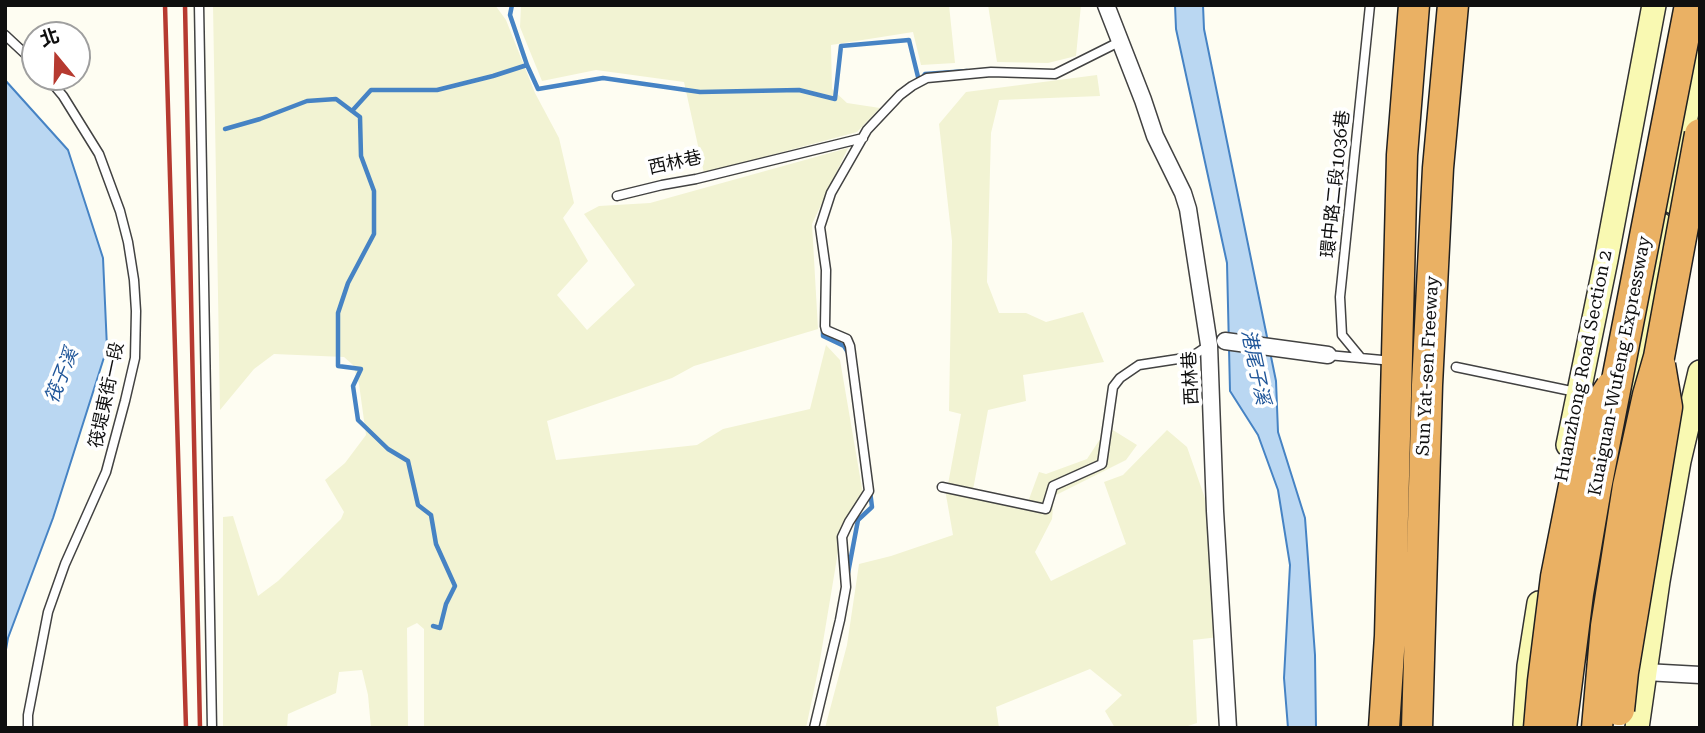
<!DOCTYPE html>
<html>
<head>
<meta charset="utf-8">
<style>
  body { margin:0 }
  #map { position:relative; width:1705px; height:733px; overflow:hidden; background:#fefdf2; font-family:"Roboto Serif","Noto Sans TC",serif }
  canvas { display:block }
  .frame { position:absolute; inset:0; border:7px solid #0f0f0f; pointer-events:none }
  .north { position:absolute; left:21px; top:21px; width:70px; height:70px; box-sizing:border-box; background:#fff; border:2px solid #9f9f9f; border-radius:50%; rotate:341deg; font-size:19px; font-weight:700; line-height:28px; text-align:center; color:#0f0f0f }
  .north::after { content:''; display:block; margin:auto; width:24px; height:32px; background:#b63a30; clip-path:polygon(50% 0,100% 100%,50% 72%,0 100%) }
</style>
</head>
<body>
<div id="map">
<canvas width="1705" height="733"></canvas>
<div class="frame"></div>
<div class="north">北</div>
</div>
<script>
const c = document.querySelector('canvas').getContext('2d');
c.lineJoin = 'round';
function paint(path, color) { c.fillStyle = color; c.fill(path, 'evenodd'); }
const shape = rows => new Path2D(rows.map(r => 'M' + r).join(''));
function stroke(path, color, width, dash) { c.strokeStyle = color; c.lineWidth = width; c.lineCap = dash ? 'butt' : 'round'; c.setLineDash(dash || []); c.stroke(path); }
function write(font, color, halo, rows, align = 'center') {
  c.font = font + ' "Roboto Serif","Noto Sans TC",serif'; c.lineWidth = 7; c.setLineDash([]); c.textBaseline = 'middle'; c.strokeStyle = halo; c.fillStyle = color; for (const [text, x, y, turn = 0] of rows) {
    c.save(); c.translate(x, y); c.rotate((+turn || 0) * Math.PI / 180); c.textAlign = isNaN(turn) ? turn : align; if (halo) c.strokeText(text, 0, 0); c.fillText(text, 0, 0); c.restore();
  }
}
paint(shape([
  [213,5,495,5,506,20,535,93,559,138,574,203,563,218,588,261,557,295,587,330,635,285,584,214,599,206,650,203,848,148,812,224,818,329,694,366,672,378,547,421,556,460,697,445,723,429,810,409,826,345,840,360,863,494,840,540,819,666,806,728,424,728,424,629,417,623,407,628,408,728,371,728,368,695,362,670,339,672,336,693,288,714,287,728,223,728,223,517,233,516,258,596,278,581,341,519,344,512,325,480,345,463,366,435,359,384,353,365,344,357,274,354,254,369,220,410],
  [521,5,949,5,955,63,921,65,913,32,831,45,832,89,847,103,880,108,857,132,704,173,684,82,596,70,542,81,520,27],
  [988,5,1081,5,1076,56,1048,63,997,62],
  [1097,75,1100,96,999,100,991,133,987,282,999,313,1026,313,1046,322,1083,312,1104,362,1023,375,1026,401,988,410,972,495,1025,510,1039,472,1046,474,1087,459,1108,427,1137,445,1126,460,1054,496,1052,519,1035,552,1051,581,1126,544,1104,482,1123,475,1167,430,1187,447,1214,524,1219,637,1193,640,1197,723,1182,728,1115,728,1105,711,1122,695,1090,669,996,707,999,728,825,728,847,645,859,564,891,556,953,535,946,495,961,414,949,411,952,241,939,124,966,92]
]), '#f2f3d3');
const water = shape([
  [1175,5,1203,5,1204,29,1276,381,1278,432,1305,518,1315,655,1316,728,1288,728,1284,678,1290,565,1278,490,1258,435,1230,391,1227,263,1176,29,1175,5],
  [5,80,68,150,103,258,107,348,53,518,8,638,5,655,5,80]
]);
paint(water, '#bad7f2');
stroke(water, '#4683c4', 2);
stroke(shape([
  [512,5,510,15,527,65,538,89,603,78,700,92,799,90,835,99,841,46,909,40,919,81],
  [922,78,925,74,967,71],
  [352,111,371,90,437,90,493,76,527,65],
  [225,129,260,119,307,101,336,99,360,117,361,156,374,191,374,234,348,283,338,313,338,366,361,369,353,386,358,420,388,449,408,461,418,505,431,515,436,544,455,586,446,604,440,628,433,626],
  [823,328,823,336,844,346,849,354],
  [848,573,858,520,872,507,870,491]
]), '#4683c4', 4.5);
const lane = shape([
  [199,5,212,728],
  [5,35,35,63],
  [617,196,662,185,696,179,863,138],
  [1328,355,1382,360],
  [1361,358,1342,335,1340,297,1370,5],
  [1456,367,1576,392],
  [942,487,1046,509,1053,486,1102,464,1113,387,1120,378,1139,365,1191,357,1209,345],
  [28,728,28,715,48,612,65,564,106,472,125,401,135,358,136,311,134,280,128,242,120,211,99,154,63,96,47,77],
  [814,728,840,620,846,587,842,537,849,522,869,491,850,346,847,339,826,330,825,326,826,270,820,227,831,193,867,130,900,95,912,86,927,78,991,72,1055,74,1119,42]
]);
const street = shape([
  [1106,5,1143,100,1155,136,1183,193,1188,209,1209,345,1215,511,1228,728],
  [1225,341,1328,355],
  [1645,672,1700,675]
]);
const secondary = shape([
  [1673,202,1686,117,1700,52],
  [1631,420,1633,396,1646,331,1661,225],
  [1568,445,1606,260,1654,5],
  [1525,725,1529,666,1539,603],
  [1637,728,1658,581,1679,461,1700,372]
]);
const highway = shape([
  [1384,728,1390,636,1402,155,1414,5],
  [1417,728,1427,385,1438,168,1453,5]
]);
stroke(lane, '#424242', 11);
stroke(street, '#424242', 19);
stroke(secondary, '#313131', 26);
stroke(highway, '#202020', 33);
stroke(lane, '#fff', 8);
stroke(street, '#fff', 16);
stroke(secondary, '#f9f9b2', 23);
stroke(highway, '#eab164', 30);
stroke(shape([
  [165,5,186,728],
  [185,5,200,728]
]), '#b63a30', 4.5);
const highwayBridge = shape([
  [1619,710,1623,672,1667,407,1660,365],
  [1539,728,1543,681,1556,577,1586,425,1611,387],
  [1561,728,1578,594,1596,488,1690,5],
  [1597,728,1606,626,1628,486,1648,395,1659,357,1700,134]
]);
stroke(highwayBridge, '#202020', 33, []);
stroke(highwayBridge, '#eab164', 30);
write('18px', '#0f0f0f', '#fff', [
  ["西林巷",675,163,-12],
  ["環中路二段1036巷",1336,184,-84],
  ["Sun Yat-sen Freeway",1428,366,-87],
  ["Huanzhong Road Section 2",1584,366,-79],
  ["Kuaiguan-Wufeng Expressway",1620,366,-79],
  ["西林巷",1191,378,-93],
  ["筏堤東街一段",107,395,-78]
]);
write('italic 19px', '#205699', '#fff', [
  ["港尾子溪",1255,367,78],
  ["筏子溪",62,376,-68]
]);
</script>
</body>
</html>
